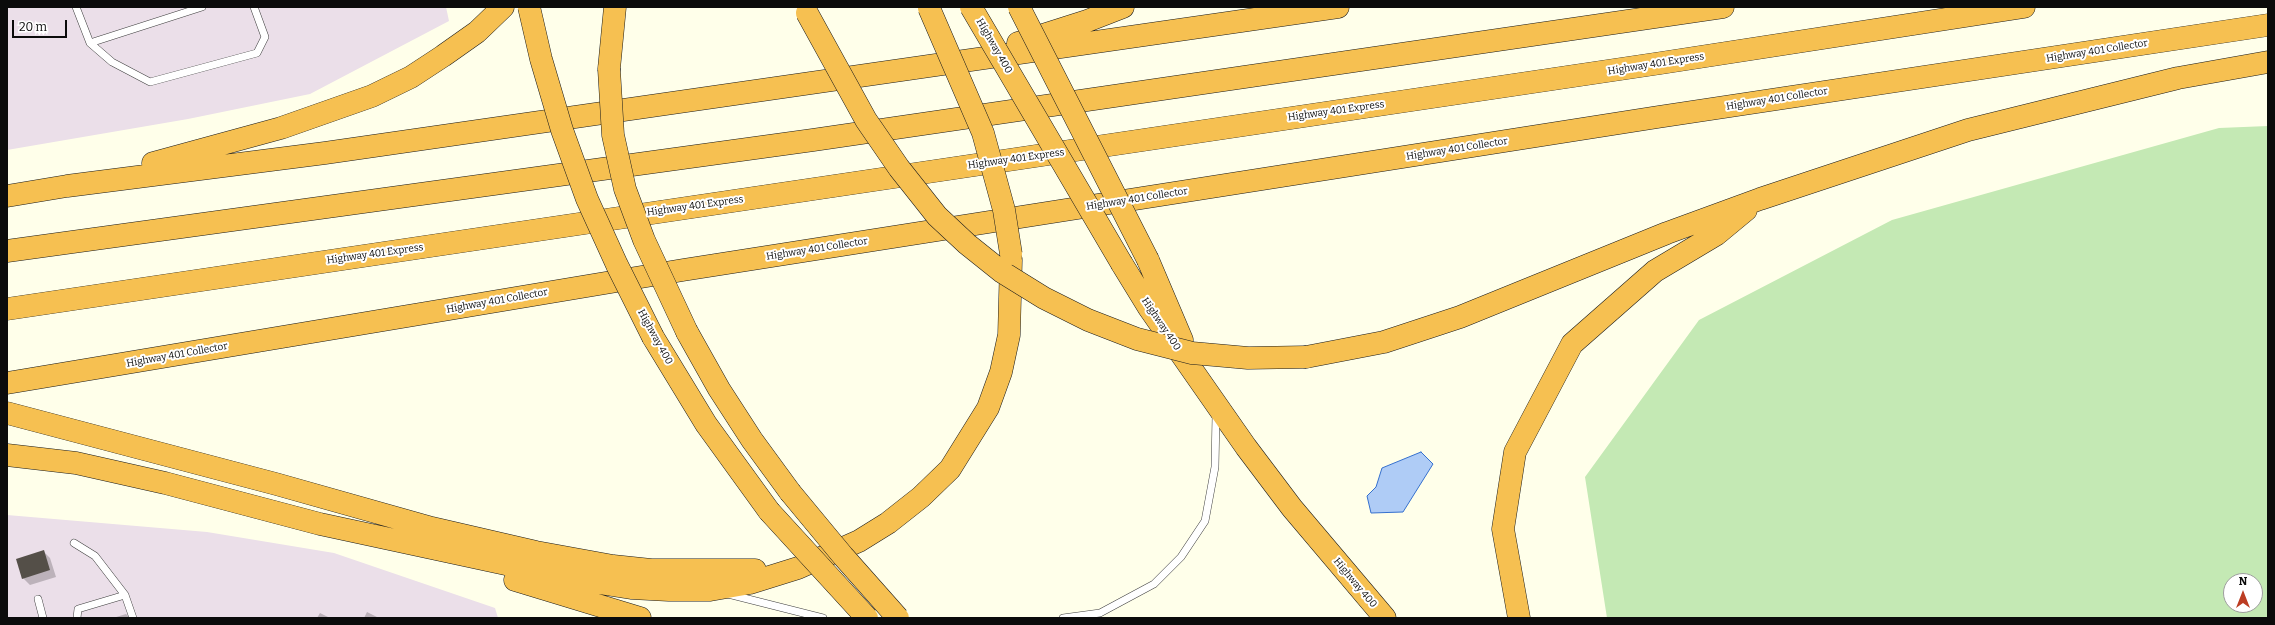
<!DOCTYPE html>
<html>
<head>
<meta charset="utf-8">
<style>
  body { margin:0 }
  #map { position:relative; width:2275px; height:625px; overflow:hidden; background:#ffffea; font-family:Bitter,serif }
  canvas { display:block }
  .frame { position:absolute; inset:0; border:8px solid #0b0b0b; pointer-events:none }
  .north { position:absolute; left:2223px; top:573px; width:40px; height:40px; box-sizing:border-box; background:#fff; border:1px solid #9d9d9d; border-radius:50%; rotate:0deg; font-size:11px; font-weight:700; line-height:16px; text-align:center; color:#0b0b0b }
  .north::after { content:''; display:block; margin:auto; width:14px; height:18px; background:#bc3d23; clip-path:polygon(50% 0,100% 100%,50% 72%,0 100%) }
  .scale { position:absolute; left:12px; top:20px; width:55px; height:18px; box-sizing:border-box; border:2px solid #0b0b0b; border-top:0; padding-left:5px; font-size:12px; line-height:14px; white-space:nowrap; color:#0b0b0b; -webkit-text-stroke:3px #fff; paint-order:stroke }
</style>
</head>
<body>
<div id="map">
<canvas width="2275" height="625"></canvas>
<div class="frame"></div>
<div class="north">N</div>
<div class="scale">20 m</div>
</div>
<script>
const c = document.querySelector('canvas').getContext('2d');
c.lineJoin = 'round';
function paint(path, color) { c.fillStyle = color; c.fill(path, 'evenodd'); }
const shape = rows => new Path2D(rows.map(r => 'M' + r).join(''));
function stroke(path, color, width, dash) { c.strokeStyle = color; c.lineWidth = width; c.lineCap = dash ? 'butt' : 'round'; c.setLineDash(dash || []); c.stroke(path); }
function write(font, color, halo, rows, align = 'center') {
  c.font = font + ' Bitter,serif'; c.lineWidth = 4; c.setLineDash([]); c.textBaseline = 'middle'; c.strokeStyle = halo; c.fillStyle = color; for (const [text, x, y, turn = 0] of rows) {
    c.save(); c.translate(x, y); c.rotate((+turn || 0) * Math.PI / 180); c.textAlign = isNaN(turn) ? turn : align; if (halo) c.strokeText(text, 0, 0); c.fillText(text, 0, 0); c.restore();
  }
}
paint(shape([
  [7,7,446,7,449,21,310,94,188,119,7,150],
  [7,515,207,532,334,553,495,608,498,618,7,618]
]), '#ebdfe9');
paint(shape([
  [2268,126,2268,618,1607,618,1585,477,1699,320,1892,220,2219,128],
  [2231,581,2255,581,2255,605,2231,605]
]), '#c4e9b4');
const water = shape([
  [1421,452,1433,464,1403,512,1371,513,1367,496,1376,487,1382,468,1421,452]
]);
paint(water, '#afccf6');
stroke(water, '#3570ce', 1);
paint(shape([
  [44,552,50,558,56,577,30,585,23,578],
  [367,612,379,618,364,618],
  [320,613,330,618,317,618],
  [126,614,130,618,113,618]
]), '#0003');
paint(shape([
  [44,550,50,570,22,579,16,559]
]), '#544f48');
const service = shape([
  [76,7,90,43,112,62,150,82,257,53,265,37,254,7],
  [90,43,202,7],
  [74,543,95,556,125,595],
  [728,594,823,618],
  [38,599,43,618],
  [77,618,78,609,125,595,133,618],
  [1063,618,1100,613,1154,584,1181,557,1205,521,1215,467,1216,415]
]);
const motorway = shape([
  [1018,43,1087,21,1123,7],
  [609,69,615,7],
  [153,163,281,128,372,96,411,77,443,56,477,32,503,7],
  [7,196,67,186,325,153,1338,7],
  [7,251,813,140,1723,7],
  [1148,260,1182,340],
  [1122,264,1149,308,1246,447,1292,508,1385,618],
  [7,309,1661,63,2024,7],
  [687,332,719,389,752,440,790,492],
  [653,337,706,424,769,511],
  [1306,357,1384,342,1460,317,1667,233,1760,199,1968,130,2178,78,2268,62],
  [7,383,683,270,1658,117,2268,25],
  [7,413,276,484,432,528,536,552,613,566,651,570,755,570],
  [7,455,76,463,165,483,320,524,580,580,631,588,669,590,710,590,750,583,798,568,859,541,888,523,921,497,950,469,988,408,1001,372,1009,335,1011,260],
  [515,580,640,618],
  [1519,618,1503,529,1515,452,1572,344,1655,271,1717,234,1746,210]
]);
stroke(service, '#3e3e3e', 8);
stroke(motorway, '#1c1c1c', 23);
stroke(service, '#fff', 7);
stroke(motorway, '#f6c051', 22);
const motorwayBridge = shape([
  [529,7,541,59,562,130,587,199,617,265,653,337],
  [971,7,1122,264],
  [1019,7,1148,260],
  [929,8,983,133,1004,210,1011,254],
  [807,13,866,120,899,168,937,216,967,244,1002,272,1044,298,1088,320,1137,339,1192,353,1248,358,1306,357],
  [609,69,613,135,625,189,644,240,687,332],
  [790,492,843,556,898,618],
  [769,511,867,618]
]);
stroke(motorwayBridge, '#1c1c1c', 23, []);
stroke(motorwayBridge, '#f6c051', 22);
write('10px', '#0b0b0b', '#fff', [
  ["Highway 400",994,46,60],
  ["Highway 401 Collector",2097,51,-9],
  ["Highway 401 Express",1656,64,-9],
  ["Highway 401 Collector",1777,99,-9],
  ["Highway 401 Express",1336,111,-8],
  ["Highway 401 Collector",1457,149,-9],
  ["Highway 401 Express",1016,159,-8],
  ["Highway 401 Collector",1137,199,-9],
  ["Highway 401 Express",695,206,-8],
  ["Highway 401 Collector",817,249,-9],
  ["Highway 401 Express",375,254,-8],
  ["Highway 401 Collector",497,301,-10],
  ["Highway 400",1161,324,56],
  ["Highway 400",655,337,61],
  ["Highway 401 Collector",177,355,-10],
  ["Highway 400",1355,583,50]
]);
</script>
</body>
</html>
